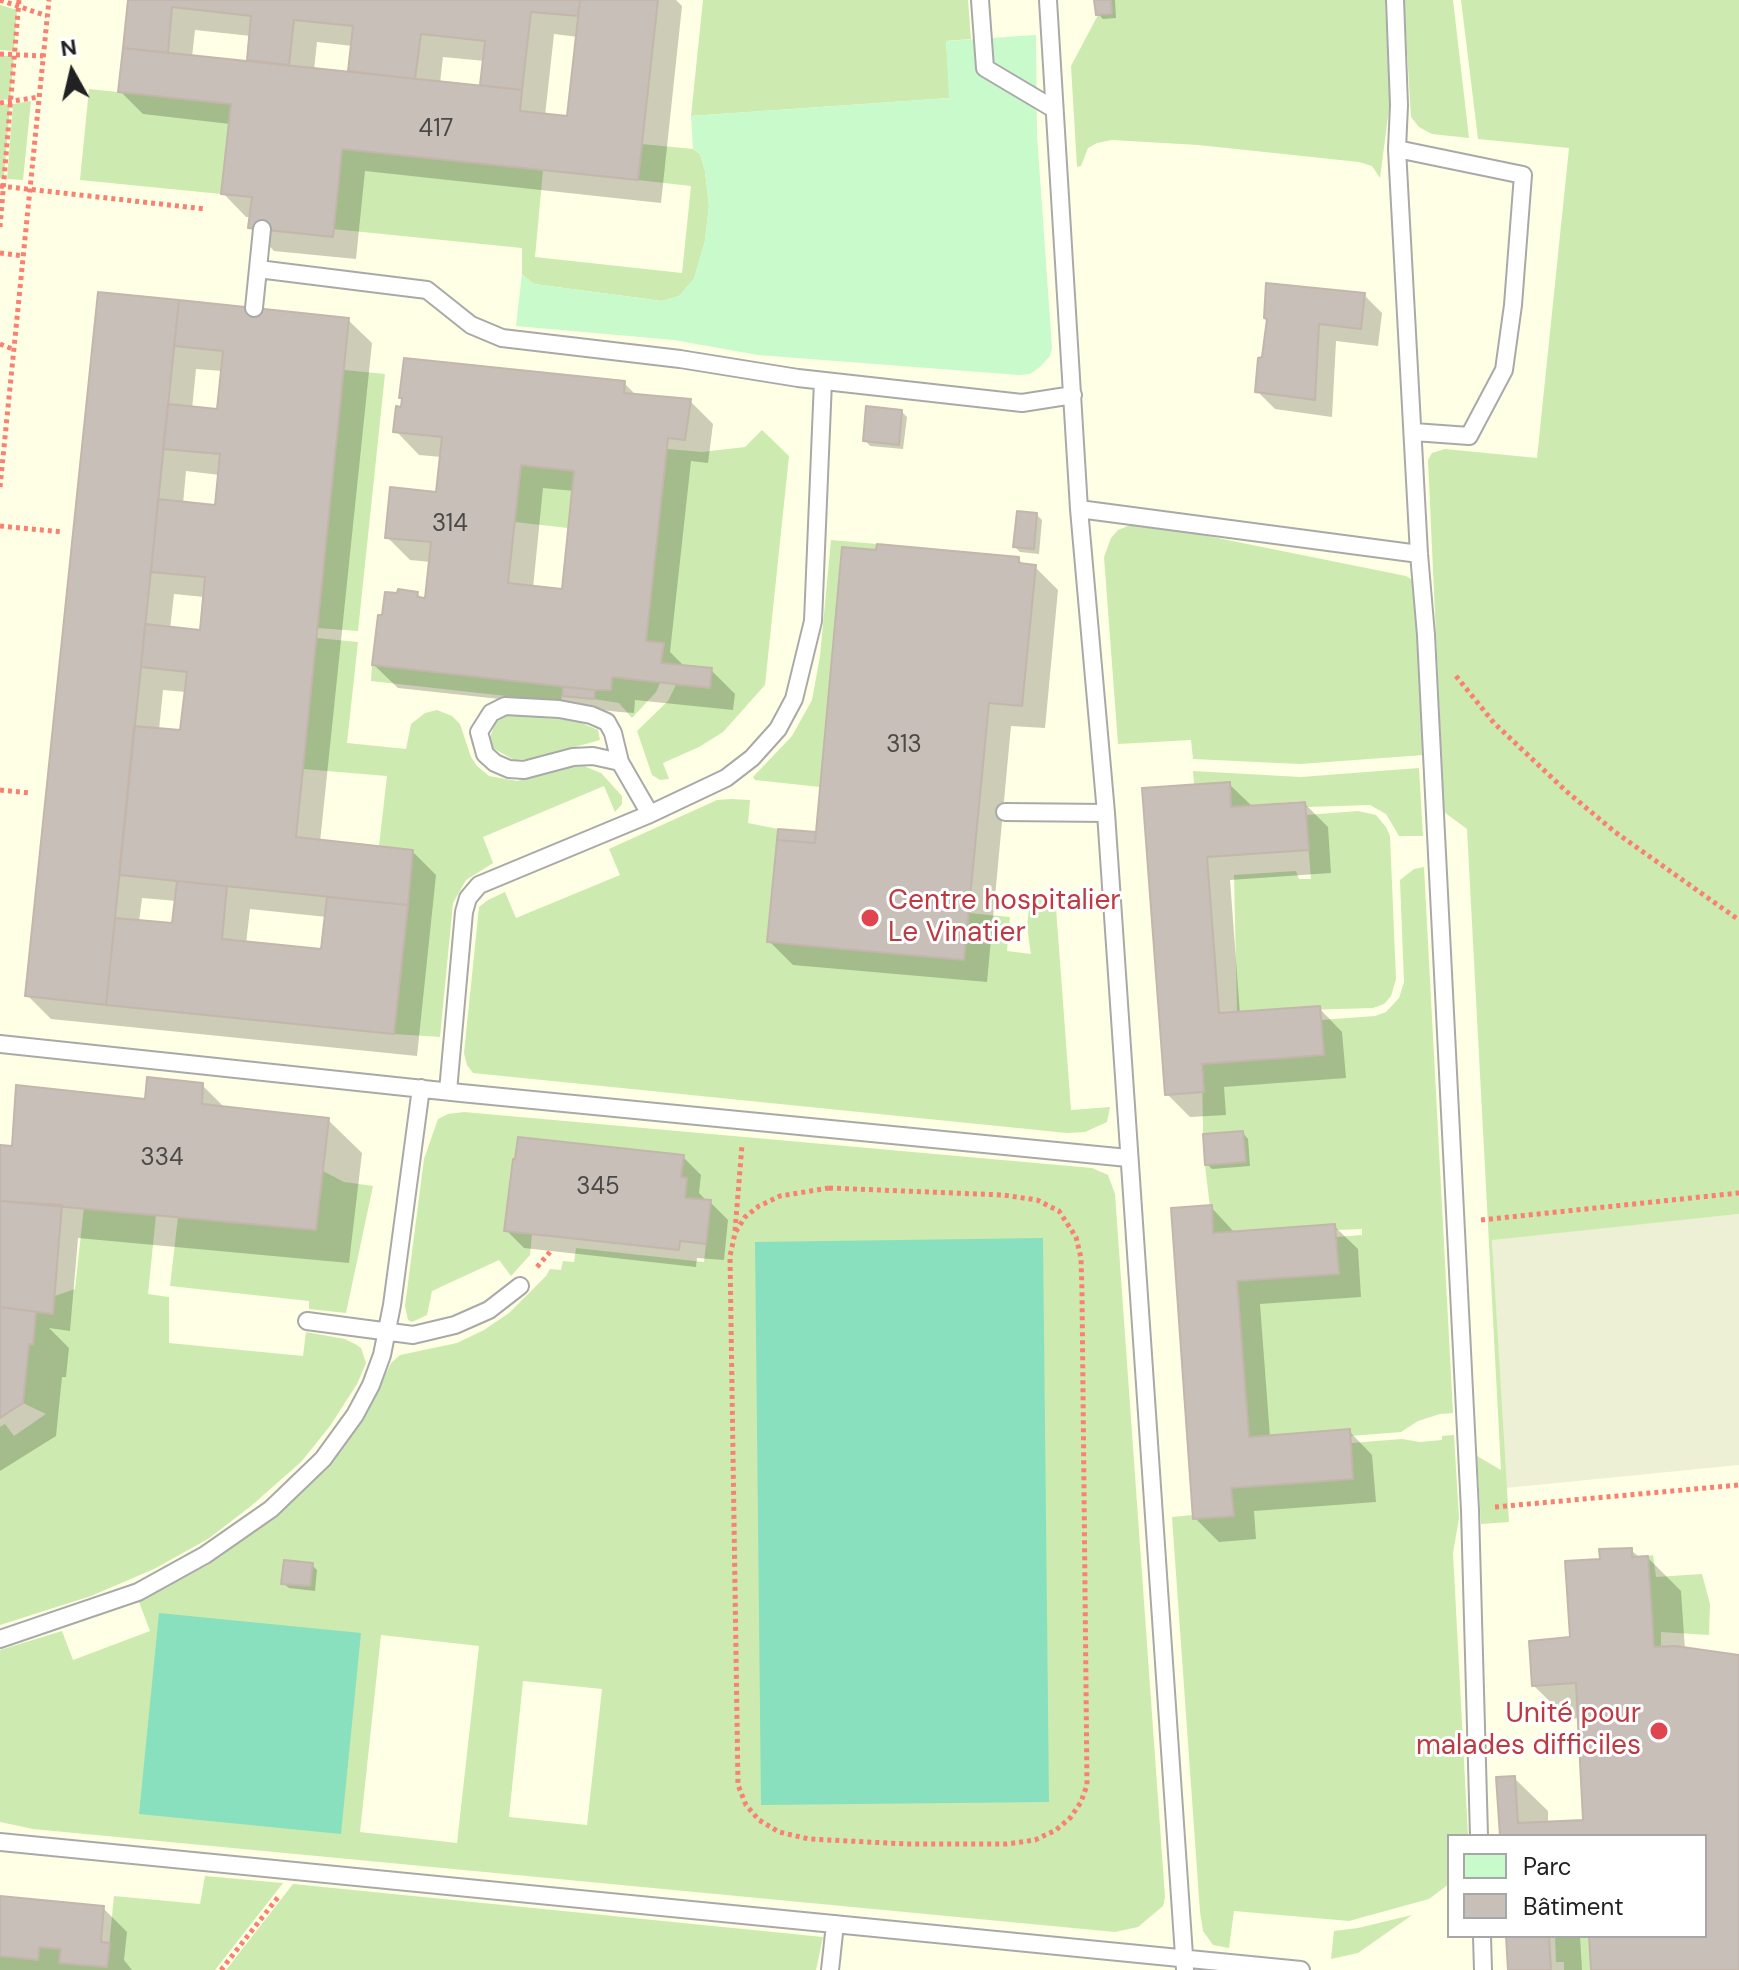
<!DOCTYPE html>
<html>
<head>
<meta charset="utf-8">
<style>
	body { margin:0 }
	#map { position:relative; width:1739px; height:1970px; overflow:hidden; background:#f2efe9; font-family:"DM Sans",sans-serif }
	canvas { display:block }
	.legend { position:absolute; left:1447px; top:1834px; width:260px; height:104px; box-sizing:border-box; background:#fff; border:2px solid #a7a7a7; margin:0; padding:10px 14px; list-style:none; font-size:24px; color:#222 }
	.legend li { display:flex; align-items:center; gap:16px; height:40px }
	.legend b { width:40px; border:2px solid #a7a7a7 }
	.north { position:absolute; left:32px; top:32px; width:80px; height:80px; -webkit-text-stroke:6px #fff; paint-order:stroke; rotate:352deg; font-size:22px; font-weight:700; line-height:32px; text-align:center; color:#222 }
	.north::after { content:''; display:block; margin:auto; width:28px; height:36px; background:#222; clip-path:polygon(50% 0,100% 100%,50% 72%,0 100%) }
</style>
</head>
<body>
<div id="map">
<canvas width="1739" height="1970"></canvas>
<ul class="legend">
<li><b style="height:22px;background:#c8facc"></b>Parc</li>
<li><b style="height:22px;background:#c7bfb8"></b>Bâtiment</li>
</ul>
<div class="north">N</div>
</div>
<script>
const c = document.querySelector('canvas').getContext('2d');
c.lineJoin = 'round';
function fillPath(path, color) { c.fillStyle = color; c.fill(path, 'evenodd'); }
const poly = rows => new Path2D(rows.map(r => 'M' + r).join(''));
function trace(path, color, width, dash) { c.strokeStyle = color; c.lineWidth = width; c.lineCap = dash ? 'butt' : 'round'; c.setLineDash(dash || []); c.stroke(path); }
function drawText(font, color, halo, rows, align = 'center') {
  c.font = font + ' "DM Sans",sans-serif'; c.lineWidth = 6; c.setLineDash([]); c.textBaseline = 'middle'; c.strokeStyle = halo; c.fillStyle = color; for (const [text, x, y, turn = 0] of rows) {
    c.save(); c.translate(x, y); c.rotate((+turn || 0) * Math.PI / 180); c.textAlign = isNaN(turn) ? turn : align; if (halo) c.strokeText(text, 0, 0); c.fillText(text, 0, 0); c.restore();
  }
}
fillPath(poly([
	[0,0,1739,0,1739,1970,0,1970],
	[1449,1836,1705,1836,1705,1936,1449,1936]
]), '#ffffe5');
fillPath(poly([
	[1739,1214,1739,1465,1506,1488,1492,1239]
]), '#eef0d5');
fillPath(poly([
	[703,0,968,0,971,39,946,41,950,98,691,116],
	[1111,0,1385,0,1390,101,1380,178,1372,166,1359,162,1198,145,1112,140,1097,143,1088,148,1081,166,1077,167,1071,66,1098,15,1112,14],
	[1404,0,1453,0,1469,138,1432,134,1419,127,1411,117],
	[1461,0,1739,0,1739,1214,1492,1240,1509,1522,1481,1524,1477,1456,1501,1470,1467,829,1444,812,1428,460,1432,453,1445,449,1537,458,1569,148,1478,139],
	[0,5,17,10,14,51,0,50],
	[0,56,14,56,10,99,0,100],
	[89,89,231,104,221,194,80,180],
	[31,101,23,180,7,179,13,104],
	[10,104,4,178,0,178,0,105],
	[642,144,693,149,700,154,705,171,709,206,705,241,694,279,679,296,662,301,534,284,522,274,522,248,333,229,342,149,543,170,535,257,682,273,691,186,638,180],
	[344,370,385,374,358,631,317,628],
	[762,430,789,456,765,685,723,732,699,747,663,763,669,779,660,780,652,775,637,731,668,701,676,685,710,688,712,669,661,663,663,643,646,641,667,449,702,452,745,447],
	[521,465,574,471,568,528,515,522],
	[1138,522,1406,576,1411,579,1415,592,1424,755,1300,764,1193,759,1191,740,1118,744,1104,557,1111,538,1118,530],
	[831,540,877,544,876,550,842,548,820,787,755,780,753,777,792,736,812,700,820,656],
	[317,638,358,642,347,743,406,749,411,724,425,713,437,710,452,716,460,724,471,757,477,766,489,776,517,781,572,767,584,766,601,773,622,796,622,804,615,812,604,786,483,837,493,863,466,880,453,903,440,1037,394,1034,413,850,379,846,387,776,303,769],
	[372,665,563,687,561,702,371,681],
	[612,677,660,683,656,692,632,718,619,703,594,699,595,688,611,690],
	[509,714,577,721,598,730,600,740,532,759,514,760,493,748,490,738,495,723],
	[1419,768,1423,836,1399,836,1386,814,1370,805,1306,807,1305,802,1302,801,1231,807,1229,782,1194,784,1193,771,1301,777],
	[731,799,750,800,748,823,778,829,768,942,964,960,969,913,1010,917,1007,951,1031,954,1027,927,1030,898,1084,903,1084,906,1056,908,1071,1110,1110,1107,1107,1122,1085,1132,1067,1133,473,1073,467,1065,464,1053,479,907,488,900,505,892,516,918,620,875,609,849,717,800],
	[1358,811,1376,815,1386,827,1390,836,1396,979,1391,996,1384,1004,1373,1008,1237,1012,1234,875,1296,871,1299,879,1311,879,1306,815],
	[1424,867,1453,1413,1440,1414,1418,1421,1401,1432,1350,1436,1349,1429,1249,1437,1237,1281,1338,1274,1336,1237,1362,1235,1362,1229,1336,1230,1335,1224,1213,1233,1205,1165,1246,1161,1243,1131,1203,1134,1202,1064,1323,1055,1321,1020,1375,1016,1386,1012,1399,998,1404,982,1400,880,1414,869],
	[464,1112,1092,1168,1108,1175,1115,1194,1165,1897,1163,1906,1138,1927,1115,1932,33,1829,0,1822,0,1650,62,1631,73,1660,150,1631,139,1602,208,1565,274,1517,328,1468,367,1413,391,1363,400,1355,457,1343,484,1330,509,1313,546,1276,550,1269,561,1270,563,1261,574,1262,576,1248,704,1262,711,1201,685,1198,687,1179,681,1177,684,1155,518,1137,515,1159,513,1160,504,1230,532,1234,530,1255,511,1276,499,1260,432,1291,427,1315,412,1322,408,1320,405,1306,424,1159,438,1119,448,1114],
	[284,1561,313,1563,310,1586,281,1584],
	[381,1635,479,1646,457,1843,360,1832],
	[523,1681,602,1689,587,1825,509,1817],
	[323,1171,344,1182,373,1186,346,1313,309,1309,309,1301,170,1286,178,1217,315,1230],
	[84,1207,156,1215,148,1294,169,1297,169,1343,303,1356,306,1332,345,1339,355,1344,361,1348,366,1363,357,1384,330,1426,301,1462,251,1506,208,1539,154,1569,91,1596,0,1625,0,1427,5,1424,14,1436,46,1414,23,1403,29,1344,33,1344,36,1312,53,1314,55,1296,75,1289],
	[1454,1435,1459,1518,1453,1553,1468,1836,1449,1836,1449,1884,1429,1899,1349,1921,1234,1911,1229,1948,1213,1945,1203,1931,1200,1912,1172,1517,1193,1515,1194,1519,1233,1516,1231,1488,1353,1479,1351,1443,1402,1439,1420,1442,1442,1440,1442,1436],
	[1653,1555,1656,1577,1702,1574,1710,1604,1709,1635,1661,1632,1661,1647,1654,1647,1648,1556],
	[205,1876,283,1883,215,1970,0,1970,0,1956,38,1960,39,1947,61,1949,60,1963,107,1967,114,1896,200,1904],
	[293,1884,823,1937,816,1970,226,1970],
	[1412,1915,1358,1953,1331,1959,1334,1931,1358,1928],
	[1555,1936,1589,1936,1591,1970,1564,1970,1564,1962,1556,1962]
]), '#cdebb0');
fillPath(poly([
	[1036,35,1037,135,1052,348,1050,356,1040,367,1030,374,1019,375,758,355,674,340,516,326,522,274,534,284,662,301,679,296,694,279,705,241,709,206,705,171,700,154,693,149,691,116,949,98,946,41]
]), '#c8facc');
fillPath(poly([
	[1043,1238,1049,1802,761,1805,755,1242],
	[159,1613,361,1633,341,1834,139,1814]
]), '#88e0be');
fillPath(poly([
	[130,0,676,0,682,6,661,203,365,171,356,259,274,251,251,227,252,217,246,217,223,193,230,124,143,114,120,91],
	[195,30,251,36,249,63,192,57],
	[554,34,578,37,569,118,545,116],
	[317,42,353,46,350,73,314,70],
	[443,57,485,61,482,87,440,83],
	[1096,0,1115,0,1116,18,1103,19,1098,14],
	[100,295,348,320,372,343,320,842,412,851,436,875,417,1056,51,1019,28,996],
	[196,369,223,371,218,412,192,409],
	[186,471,220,475,217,507,183,504],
	[174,594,205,597,201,632,170,629],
	[163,690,186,692,182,733,159,730],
	[142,898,177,901,174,926,139,922],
	[250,909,327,917,323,952,246,944],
	[1364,295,1382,313,1378,346,1336,341,1332,417,1275,409,1257,391,1259,360],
	[624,383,637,396,690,401,713,424,708,463,691,461,670,652,686,668,711,670,735,694,733,710,635,700,634,713,620,712,398,688,374,665,417,594,426,600,431,562,410,560,387,537,437,495,442,457,419,455,396,431],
	[543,488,574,491,563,591,533,588],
	[902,412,907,417,903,449,870,446,865,440],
	[1037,515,1042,520,1039,554,1020,552,1015,547],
	[1018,559,1025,566,1035,567,1058,590,1045,728,1011,726,987,982,793,965,769,941,815,834,818,837],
	[1229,784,1253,807,1305,804,1328,827,1331,873,1230,880,1240,1014,1319,1008,1342,1032,1346,1078,1224,1087,1226,1115,1190,1117,1167,1094,1144,790],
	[202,1085,226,1109,328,1120,362,1153,349,1263,78,1238,70,1331,49,1328,69,1348,66,1377,62,1377,56,1436,0,1471,0,1147,13,1149,147,1101],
	[1243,1133,1248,1139,1250,1166,1212,1169,1207,1164],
	[683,1157,701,1175,699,1193,704,1198,704,1202,710,1202,728,1220,724,1260,697,1258,696,1267,524,1248,506,1230],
	[1211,1207,1235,1233,1334,1226,1358,1249,1361,1297,1260,1304,1270,1437,1349,1431,1372,1455,1376,1502,1254,1511,1256,1539,1219,1542,1195,1518],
	[1631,1550,1640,1558,1648,1558,1681,1591,1685,1650,1739,1657,1739,1970,1593,1970,1591,1936,1705,1936,1705,1836,1502,1836,1514,1778,1548,1811,1548,1824,1585,1822,1580,1718,1568,1719,1534,1686,1572,1639,1602,1561],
	[312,1565,317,1570,315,1591,289,1588,283,1583],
	[0,1898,103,1908,127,1932,124,1960,132,1970,0,1970],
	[1508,1936,1580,1936,1582,1970,1510,1970]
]), '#0003');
const building = poly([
	[128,0,580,0,578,16,531,12,522,90,480,85,485,41,421,34,415,79,348,71,353,26,294,20,289,65,247,60,251,16,172,7,168,53,123,48,128,0],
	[580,0,658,0,638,180,342,149,333,237,248,228,252,197,221,194,231,104,118,92,123,48,522,90,520,111,567,116,580,0],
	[1094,0,1111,0,1112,14,1096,15,1094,0],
	[1266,283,1365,293,1361,329,1319,324,1315,400,1255,392,1258,358,1262,357,1267,319,1264,318,1266,283],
	[98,292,179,300,106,1005,25,996,98,292],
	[179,300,349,318,296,837,413,850,408,905,119,875,134,726,180,730,187,672,141,667,145,624,200,630,205,577,151,572,158,499,215,505,220,454,163,449,168,404,217,409,223,351,174,346,179,300],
	[404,358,625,381,624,393,691,399,685,440,668,438,646,641,664,643,661,663,712,668,710,688,612,677,611,690,595,690,372,665,378,615,382,615,385,592,397,593,398,589,418,592,417,597,425,598,431,542,385,538,390,487,436,492,442,437,393,432,396,406,401,407,402,398,399,398,404,358],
	[521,465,574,471,562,589,508,583,521,465],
	[866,406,902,410,899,445,863,441,866,406],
	[1017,511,1037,513,1034,549,1013,547,1017,511],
	[877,544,1019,557,1019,563,1036,565,1022,706,989,703,964,960,767,942,777,840,815,843,842,547,876,550,877,544],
	[563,687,595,690,594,699,562,696,563,687],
	[1230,782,1231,807,1305,802,1309,850,1207,857,1219,1013,1320,1006,1324,1055,1202,1064,1204,1092,1165,1095,1142,788,1230,782],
	[778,829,816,832,815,843,777,840,778,829],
	[177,881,227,886,222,939,321,949,327,897,408,905,394,1034,106,1005,115,918,172,923,177,881],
	[147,1077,203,1083,202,1104,329,1118,316,1230,0,1201,0,1145,12,1146,16,1085,145,1099,147,1077],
	[1243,1131,1246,1162,1205,1165,1203,1134,1243,1131],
	[518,1137,684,1155,681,1177,687,1178,685,1198,711,1200,706,1244,680,1241,679,1250,504,1231,513,1159,515,1159,518,1137],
	[0,1201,62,1205,53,1314,0,1307,0,1201],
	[1212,1205,1213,1233,1335,1224,1339,1274,1237,1281,1249,1437,1350,1429,1353,1479,1231,1488,1234,1516,1193,1519,1171,1208,1212,1205],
	[0,1307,36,1312,33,1345,29,1344,23,1403,0,1418,0,1307],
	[1632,1548,1632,1557,1648,1556,1654,1647,1675,1646,1739,1655,1739,1970,1591,1970,1589,1936,1705,1936,1705,1836,1500,1836,1496,1777,1515,1776,1518,1823,1583,1820,1576,1683,1532,1686,1529,1641,1570,1637,1565,1561,1600,1559,1599,1549,1632,1548],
	[284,1560,313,1563,310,1586,281,1584,284,1560],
	[0,1896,104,1906,101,1942,110,1943,107,1967,59,1963,61,1949,39,1947,38,1960,0,1956,0,1896],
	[1506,1936,1549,1936,1551,1970,1508,1970,1506,1936]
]);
fillPath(building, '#c7bfb8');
trace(building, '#c4b6ab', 2);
const lane = poly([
	[980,0,985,68,1054,109],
	[1048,0,1079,509,1106,813,1185,1970],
	[1395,0,1399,105,1397,149,1419,554,1426,635,1470,1510,1479,1836],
	[1397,149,1523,175,1513,305,1504,370,1469,436,1414,432],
	[258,269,427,290,471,325,502,338,680,359,798,378,1022,403,1073,395],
	[254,308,262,229],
	[1079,509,1419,554],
	[620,762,613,733,607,722,591,715,559,709,505,706,491,713,479,732,485,754,495,763,509,769,524,770,573,757,593,756,620,762,650,814],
	[1005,812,1106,813],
	[0,1044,461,1093,1128,1158],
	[448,1091,464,912,468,898,479,885,650,814,726,778,752,758,778,729,794,699,813,621,823,381],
	[307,1321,413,1335,455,1325,489,1310,520,1286],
	[0,1639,138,1592,205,1555,271,1509,323,1459,355,1415,371,1385,382,1355,392,1305,421,1088],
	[0,1842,1301,1970],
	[1482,1936,1483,1970],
	[830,1970,835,1924]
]);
trace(lane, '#a9a9a9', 20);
trace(poly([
	[0,0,47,16],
	[0,54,43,56],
	[0,103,39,97],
	[0,186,205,209],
	[0,227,19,0],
	[0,253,23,256],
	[0,344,15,350],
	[0,487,49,0],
	[0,526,63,532],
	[1456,676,1494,723,1566,791,1615,832,1739,920],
	[0,790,30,793],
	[829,1188,1003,1195,1037,1200,1059,1211,1076,1237,1081,1258,1082,1291,1087,1785,1081,1802,1070,1818,1056,1830,1035,1840,1007,1844,907,1844,809,1839,779,1832,759,1820,746,1805,738,1785,730,1256,735,1233,745,1217,759,1206,780,1196,829,1188],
	[1481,1220,1739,1193],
	[735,1231,742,1145],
	[537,1267,550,1252],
	[1495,1507,1739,1485],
	[221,1970,279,1896]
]), '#fa8072', 5, [4, 4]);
trace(lane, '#fff', 16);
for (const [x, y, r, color] of [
	[870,918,10,"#e0444e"],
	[1659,1731,10,"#e0444e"]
]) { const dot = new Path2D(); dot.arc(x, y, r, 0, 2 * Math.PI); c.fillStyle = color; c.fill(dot); trace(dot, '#fff', 3); }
drawText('24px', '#4b4948', null, [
	["417",436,130],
	["314",450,525],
	["313",904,746],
	["334",162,1159],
	["345",598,1188]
]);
drawText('28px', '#be3a42', '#fff', [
	["Centre hospitalier",888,902],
	["Le Vinatier",888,934],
	["Unité pour",1641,1715,"right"],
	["malades difficiles",1641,1747,"right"]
], 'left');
</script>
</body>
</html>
